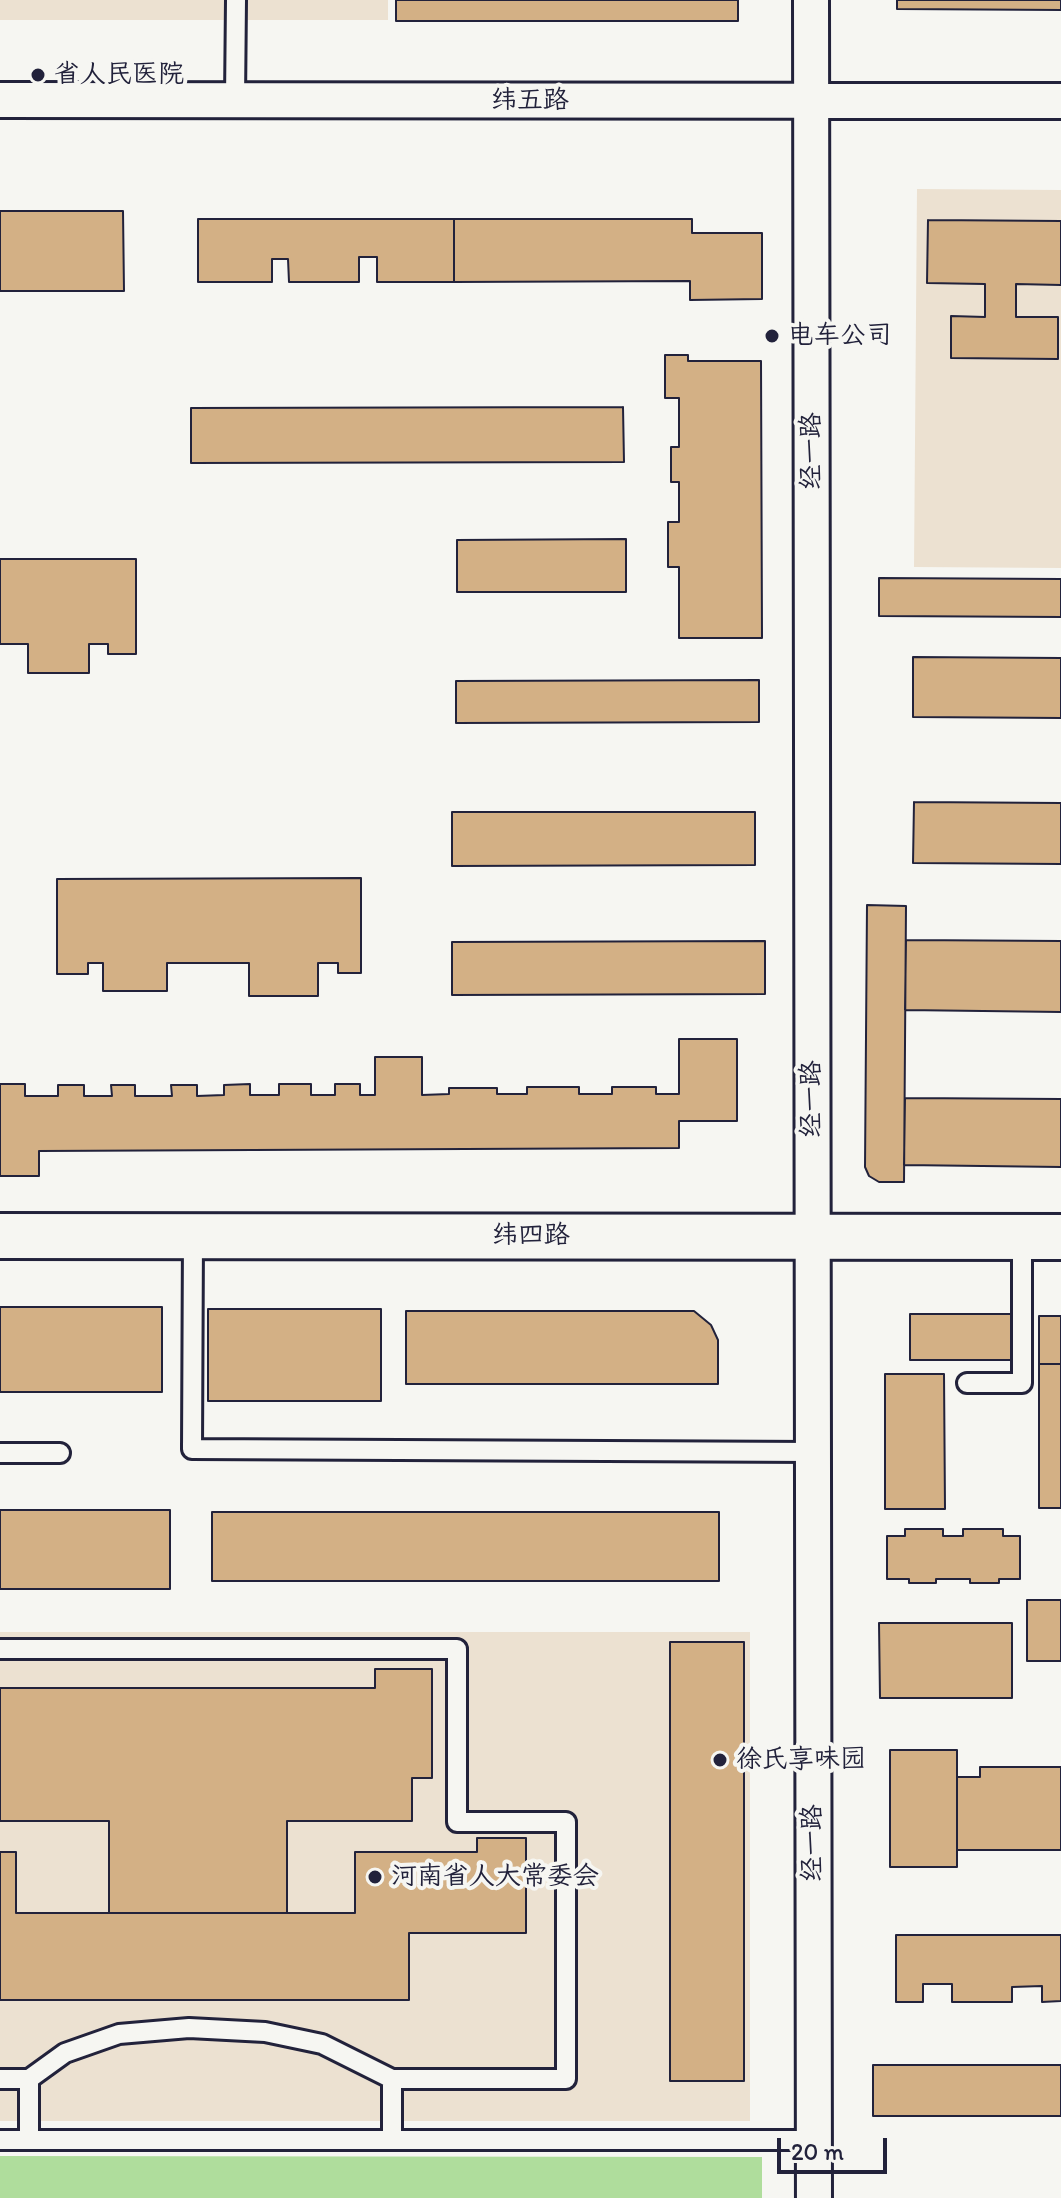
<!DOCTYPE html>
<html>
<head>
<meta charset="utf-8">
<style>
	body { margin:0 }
	#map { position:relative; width:1061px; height:2198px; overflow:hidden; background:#f6f6f2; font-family:Itim,sans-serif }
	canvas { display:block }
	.scale { position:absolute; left:777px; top:2138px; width:110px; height:36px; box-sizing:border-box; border:4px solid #22223b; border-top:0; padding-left:10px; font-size:24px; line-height:28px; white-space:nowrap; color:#22223b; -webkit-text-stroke:6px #f6f6f2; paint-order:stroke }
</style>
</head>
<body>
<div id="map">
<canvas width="1061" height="2198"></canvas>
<div class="scale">20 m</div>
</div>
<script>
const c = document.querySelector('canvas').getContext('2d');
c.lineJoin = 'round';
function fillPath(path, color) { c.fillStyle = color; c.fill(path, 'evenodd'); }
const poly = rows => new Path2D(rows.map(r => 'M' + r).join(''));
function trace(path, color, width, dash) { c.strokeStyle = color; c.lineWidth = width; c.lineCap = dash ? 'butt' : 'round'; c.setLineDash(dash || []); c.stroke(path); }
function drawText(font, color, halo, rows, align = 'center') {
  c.font = font + ' Itim,"LXGW WenKai TC",sans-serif'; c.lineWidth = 8; c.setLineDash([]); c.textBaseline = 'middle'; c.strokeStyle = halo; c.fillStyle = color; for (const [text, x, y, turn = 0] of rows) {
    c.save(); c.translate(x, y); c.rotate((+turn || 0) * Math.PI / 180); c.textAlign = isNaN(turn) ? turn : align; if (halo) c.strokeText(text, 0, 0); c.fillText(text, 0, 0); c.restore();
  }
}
fillPath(poly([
	[0,0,388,0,388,20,0,20],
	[917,189,1061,190,1061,568,914,567],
	[0,1632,750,1632,750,2121,0,2121]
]), '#ece1d1');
fillPath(poly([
	[0,2156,762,2157,762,2198,0,2198]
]), '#afdd9c');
const building = poly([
	[396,0,738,0,738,21,396,21,396,0],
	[897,0,1061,0,1061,10,897,9,897,0],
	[0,211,123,211,124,291,0,291,0,211],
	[198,219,454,219,454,282,377,282,377,257,359,257,359,282,289,282,288,259,272,259,272,282,198,282,198,219],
	[454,219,692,219,692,233,762,233,762,299,690,300,690,281,454,282,454,219],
	[928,220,1061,221,1061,285,1016,284,1016,317,1058,317,1058,359,951,358,951,316,985,317,985,284,927,283,928,220],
	[665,355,688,355,688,361,761,361,762,638,679,638,679,567,668,567,668,522,679,522,679,482,671,482,671,447,679,447,679,398,665,398,665,355],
	[623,407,624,462,191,463,191,408,623,407],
	[626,539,626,592,457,592,457,540,626,539],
	[0,559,136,559,136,654,108,654,108,644,89,644,89,673,28,673,28,644,0,644,0,559],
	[879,578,1061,579,1061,617,879,616,879,578],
	[913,657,1061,658,1061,718,913,717,913,657],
	[759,680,759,722,456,723,456,681,759,680],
	[914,802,1061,803,1061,864,913,863,914,802],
	[452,812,755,812,755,865,452,866,452,812],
	[361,878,361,973,338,973,338,963,318,963,318,996,249,996,249,963,167,963,167,991,103,991,103,963,88,963,88,974,57,974,57,879,361,878],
	[867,905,906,906,904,1182,879,1182,869,1176,865,1167,867,905],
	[906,940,1061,941,1061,1012,905,1010,906,940],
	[765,941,765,994,452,995,452,942,765,941],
	[679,1039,737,1039,737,1121,679,1121,679,1148,39,1151,39,1176,0,1176,0,1084,25,1084,25,1096,58,1096,58,1085,84,1085,84,1096,112,1096,111,1085,135,1085,135,1096,172,1096,171,1085,197,1085,197,1096,224,1095,224,1085,250,1084,250,1095,279,1095,279,1084,311,1084,311,1095,335,1095,335,1084,360,1084,360,1095,375,1095,375,1057,422,1057,422,1095,449,1094,449,1088,497,1088,497,1094,527,1094,527,1087,579,1087,579,1094,612,1094,612,1087,656,1087,656,1094,679,1094,679,1039],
	[905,1098,1061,1099,1061,1167,904,1165,905,1098],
	[0,1307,162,1307,162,1392,0,1392,0,1307],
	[208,1309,381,1309,381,1401,208,1401,208,1309],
	[406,1311,694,1311,711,1325,718,1340,718,1384,406,1384,406,1311],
	[910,1314,1013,1314,1013,1360,910,1360,910,1314],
	[1039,1316,1061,1316,1061,1364,1039,1364,1039,1316],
	[1039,1364,1061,1364,1061,1508,1039,1508,1039,1364],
	[885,1374,944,1374,945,1509,885,1509,885,1374],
	[0,1510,170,1510,170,1589,0,1589,0,1510],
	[212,1512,719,1512,719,1581,212,1581,212,1512],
	[905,1529,943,1529,943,1536,963,1536,963,1529,1003,1529,1003,1536,1020,1536,1020,1579,999,1579,999,1583,970,1583,970,1579,936,1579,936,1583,909,1583,909,1579,887,1579,887,1536,905,1536,905,1529],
	[1027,1600,1061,1600,1061,1661,1027,1661,1027,1600],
	[879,1623,1012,1623,1012,1698,880,1698,879,1623],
	[670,1642,744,1642,744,2081,670,2081,670,1642],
	[375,1669,432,1669,432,1778,412,1778,412,1821,287,1821,287,1913,109,1913,109,1821,0,1821,0,1688,375,1688,375,1669],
	[890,1750,957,1750,957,1867,890,1867,890,1750],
	[980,1767,1061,1767,1061,1850,957,1850,957,1777,980,1777,980,1767],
	[477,1838,526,1838,526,1933,409,1933,409,2000,0,2000,0,1852,16,1852,16,1913,355,1913,355,1852,477,1852,477,1838],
	[896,1935,1061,1935,1061,2001,1042,2002,1042,1986,1012,1987,1012,2002,952,2002,952,1984,923,1984,923,2002,896,2002,896,1935],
	[873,2065,1061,2065,1061,2116,873,2116,873,2065]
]);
fillPath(building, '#d3b085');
trace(building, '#22223b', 2);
const lane = poly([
	[235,100,236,0],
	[193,1236,192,1449,813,1452],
	[967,1383,1022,1383,1022,1237],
	[0,1453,60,1453],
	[0,1649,457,1649,457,1822,566,1822,566,2079,392,2079,392,2140],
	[0,2079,29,2079,29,2140],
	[29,2079,65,2053,119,2034,189,2028,265,2032,322,2044,392,2079],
	[0,2140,814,2140]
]);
const street = poly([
	[811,0,814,2198],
	[0,100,1061,101]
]);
const secondary = poly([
	[0,1236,1061,1237]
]);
trace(lane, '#22223b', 24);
trace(street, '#22223b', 40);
trace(secondary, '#22223b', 50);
trace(lane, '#f6f6f2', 18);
trace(street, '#f6f6f2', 34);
trace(secondary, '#f6f6f2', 44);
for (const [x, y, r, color] of [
	[38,75,8,"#22223b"],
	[772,336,8,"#22223b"],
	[720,1760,8,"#22223b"],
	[375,1877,8,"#22223b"]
]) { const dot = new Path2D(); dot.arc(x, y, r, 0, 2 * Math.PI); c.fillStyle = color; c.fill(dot); trace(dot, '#f6f6f2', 3); }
drawText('26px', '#22223b', '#f6f6f2', [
	["省人民医院",54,75],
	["电车公司",788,336],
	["徐氏享味园",736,1760],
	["河南省人大常委会",391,1877]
], 'left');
drawText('26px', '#22223b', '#f6f6f2', [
	["纬五路",530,101],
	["经一路",812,451,-90],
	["经一路",812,1099,-90],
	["纬四路",531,1236],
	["经一路",813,1843,-90]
]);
</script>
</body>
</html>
